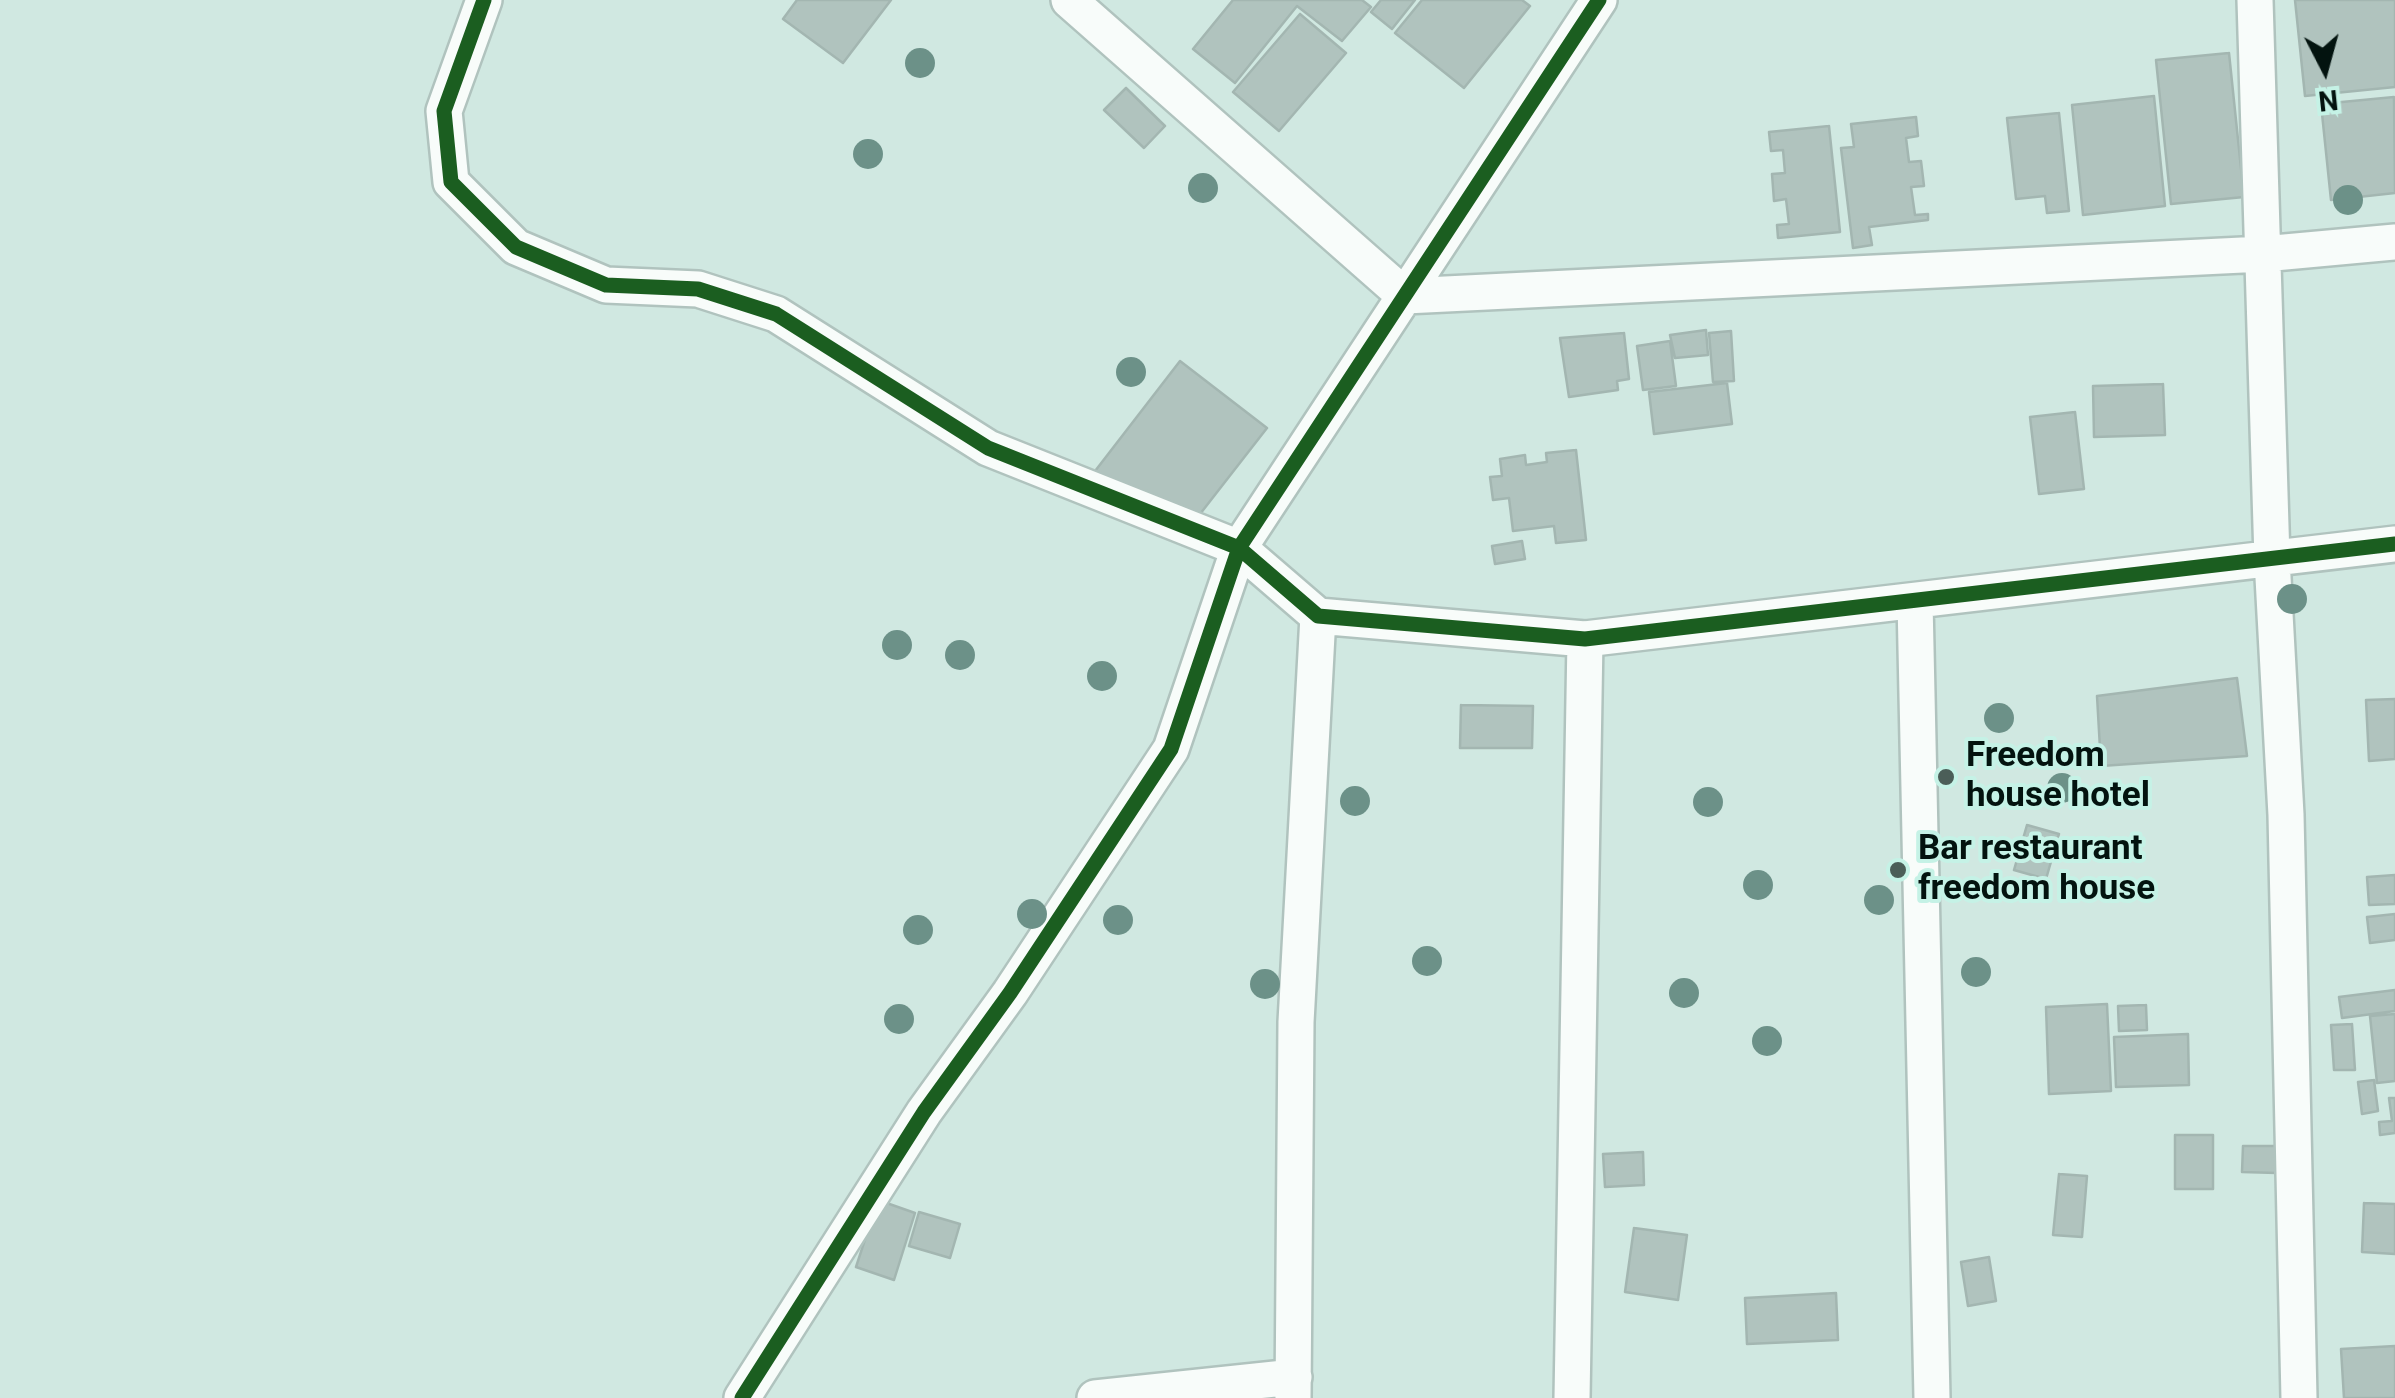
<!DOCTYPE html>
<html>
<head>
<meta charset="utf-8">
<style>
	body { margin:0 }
	#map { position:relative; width:2395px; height:1398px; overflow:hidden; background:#d0e8e1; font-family:Roboto,sans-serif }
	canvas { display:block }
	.north { position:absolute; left:2275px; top:20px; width:100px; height:100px; -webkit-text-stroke:8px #c5f2e6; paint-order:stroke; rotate:174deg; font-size:28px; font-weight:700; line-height:40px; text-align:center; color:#03130f }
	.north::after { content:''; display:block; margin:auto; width:35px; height:45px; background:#03130f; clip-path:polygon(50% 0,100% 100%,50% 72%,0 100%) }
</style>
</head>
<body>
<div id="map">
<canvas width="2395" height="1398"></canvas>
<div class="north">N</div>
</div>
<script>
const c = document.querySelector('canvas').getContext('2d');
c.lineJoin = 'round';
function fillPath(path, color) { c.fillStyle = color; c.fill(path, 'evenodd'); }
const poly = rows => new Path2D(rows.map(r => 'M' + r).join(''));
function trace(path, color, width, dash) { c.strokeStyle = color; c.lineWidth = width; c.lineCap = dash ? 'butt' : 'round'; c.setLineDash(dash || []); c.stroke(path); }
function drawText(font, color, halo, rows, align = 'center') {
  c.font = font + ' Roboto,sans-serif'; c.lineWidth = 8; c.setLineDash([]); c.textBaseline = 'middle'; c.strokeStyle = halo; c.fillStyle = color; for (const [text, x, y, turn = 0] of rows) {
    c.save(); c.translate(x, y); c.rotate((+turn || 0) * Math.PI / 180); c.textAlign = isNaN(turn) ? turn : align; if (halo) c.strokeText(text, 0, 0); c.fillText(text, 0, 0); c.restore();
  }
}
const building = poly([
	[797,0,891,0,843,63,783,19,797,0],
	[1233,0,1362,0,1371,7,1342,41,1297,6,1235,83,1193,49,1233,0],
	[1381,0,1415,0,1392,29,1371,12,1381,0],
	[1422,0,1522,0,1530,6,1464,88,1395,33,1422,0],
	[2295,0,2395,0,2395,87,2305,96,2295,0],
	[1300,14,1346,53,1279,131,1233,92,1300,14],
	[2229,53,2244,197,2171,204,2156,60,2229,53],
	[1126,88,1165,126,1144,148,1104,110,1126,88],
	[2154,96,2165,206,2083,215,2072,105,2154,96],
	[2394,97,2395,193,2331,200,2321,104,2394,97],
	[2059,113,2069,211,2047,213,2045,196,2016,199,2007,118,2059,113],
	[1916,117,1918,136,1906,138,1909,162,1921,161,1924,186,1911,187,1915,215,1928,214,1928,220,1869,227,1872,245,1853,248,1841,148,1854,147,1851,124,1916,117],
	[1829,126,1840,232,1778,238,1777,225,1789,224,1786,199,1774,201,1772,174,1785,173,1783,150,1771,151,1769,132,1829,126],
	[1706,330,1708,355,1675,358,1670,335,1706,330],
	[1731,331,1734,381,1713,382,1709,333,1731,331],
	[1624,333,1629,379,1617,381,1618,390,1569,397,1560,338,1624,333],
	[1670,341,1676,386,1643,390,1637,346,1670,341],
	[1180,361,1267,428,1179,541,1092,475,1180,361],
	[1727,383,1732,424,1654,434,1649,392,1727,383],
	[2163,384,2165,435,2094,437,2093,386,2163,384],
	[2075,412,2084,489,2039,494,2030,417,2075,412],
	[1576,450,1586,540,1556,543,1554,526,1513,531,1509,498,1493,500,1490,477,1502,476,1500,459,1525,455,1526,465,1547,462,1546,453,1576,450],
	[1522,541,1525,559,1495,564,1492,546,1522,541],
	[2237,678,2247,756,2101,766,2097,696,2237,678],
	[2395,699,2395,759,2369,761,2366,700,2395,699],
	[1461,705,1533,706,1532,748,1460,748,1461,705],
	[2027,825,2059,834,2046,879,2014,870,2027,825],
	[2395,875,2395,904,2369,905,2367,877,2395,875],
	[2395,914,2395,940,2370,943,2367,917,2395,914],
	[2395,990,2395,1011,2342,1018,2339,997,2395,990],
	[2107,1004,2111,1091,2049,1094,2046,1007,2107,1004],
	[2146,1005,2147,1030,2119,1031,2118,1006,2146,1005],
	[2395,1014,2395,1081,2377,1083,2370,1016,2395,1014],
	[2352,1024,2355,1070,2334,1070,2331,1025,2352,1024],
	[2188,1034,2189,1085,2116,1087,2114,1037,2188,1034],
	[2374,1080,2378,1111,2362,1114,2358,1082,2374,1080],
	[2389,1098,2395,1098,2395,1133,2380,1135,2379,1122,2392,1121,2389,1098],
	[2175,1135,2213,1135,2213,1189,2175,1189,2175,1135],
	[2243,1146,2277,1146,2277,1173,2242,1172,2243,1146],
	[1643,1152,1644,1185,1605,1187,1603,1154,1643,1152],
	[2059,1174,2087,1176,2082,1237,2053,1235,2059,1174],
	[878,1200,915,1213,894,1280,856,1267,878,1200],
	[2364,1203,2395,1204,2395,1254,2362,1252,2364,1203],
	[919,1212,960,1224,950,1258,909,1246,919,1212],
	[1634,1228,1687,1235,1678,1300,1625,1292,1634,1228],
	[1989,1257,1996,1301,1968,1306,1961,1262,1989,1257],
	[1836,1293,1838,1340,1747,1344,1745,1298,1836,1293],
	[2395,1346,2395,1398,2344,1398,2341,1349,2395,1346]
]);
fillPath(building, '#b0c3be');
trace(building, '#a3b6b1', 2.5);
const minor = poly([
	[484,0,444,111,451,182,516,247,606,285,698,289,776,314,988,448,1239,548,1318,616,1585,639,2395,544],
	[1069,0,1405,296,2263,254,2395,242],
	[2255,0,2272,559,2286,815,2299,1398],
	[1915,601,1932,1398],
	[742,1398,924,1112,1010,993,1171,749,1239,548,1599,0],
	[1095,1398,1294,1377],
	[1293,1398,1296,1022,1318,616],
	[1572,1398,1585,639]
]);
trace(minor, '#b0c3be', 40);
trace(minor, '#f8fcfa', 35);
trace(poly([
	[484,0,444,111,451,182,516,247,606,285,698,289,776,314,988,448,1239,548,1318,616,1585,639,2395,544],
	[742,1398,924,1112,1010,993,1171,749,1239,548,1599,0]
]), '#1b5e20', 15);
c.fillStyle = '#6c9188';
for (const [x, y] of [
	[920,63],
	[868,154],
	[1203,188],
	[2348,200],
	[1131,372],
	[2292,599],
	[897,645],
	[960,655],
	[1102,676],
	[1999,718],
	[2062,788],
	[1355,801],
	[1708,802],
	[1758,885],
	[1879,900],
	[1032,914],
	[1118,920],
	[918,930],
	[1427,961],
	[1976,972],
	[1265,984],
	[1684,993],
	[899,1019],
	[1767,1041]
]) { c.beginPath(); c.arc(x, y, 15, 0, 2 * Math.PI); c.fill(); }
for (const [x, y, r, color] of [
	[1946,777,10,"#4b5e58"],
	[1898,870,10,"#4b5e58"]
]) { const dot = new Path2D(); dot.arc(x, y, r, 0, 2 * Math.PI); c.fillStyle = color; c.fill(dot); trace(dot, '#c5f2e6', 4); }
drawText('bold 35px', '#03130f', '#c5f2e6', [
	["Freedom",1966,757],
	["house hotel",1966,797],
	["Bar restaurant",1918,850],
	["freedom house",1918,890]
], 'left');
</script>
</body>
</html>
